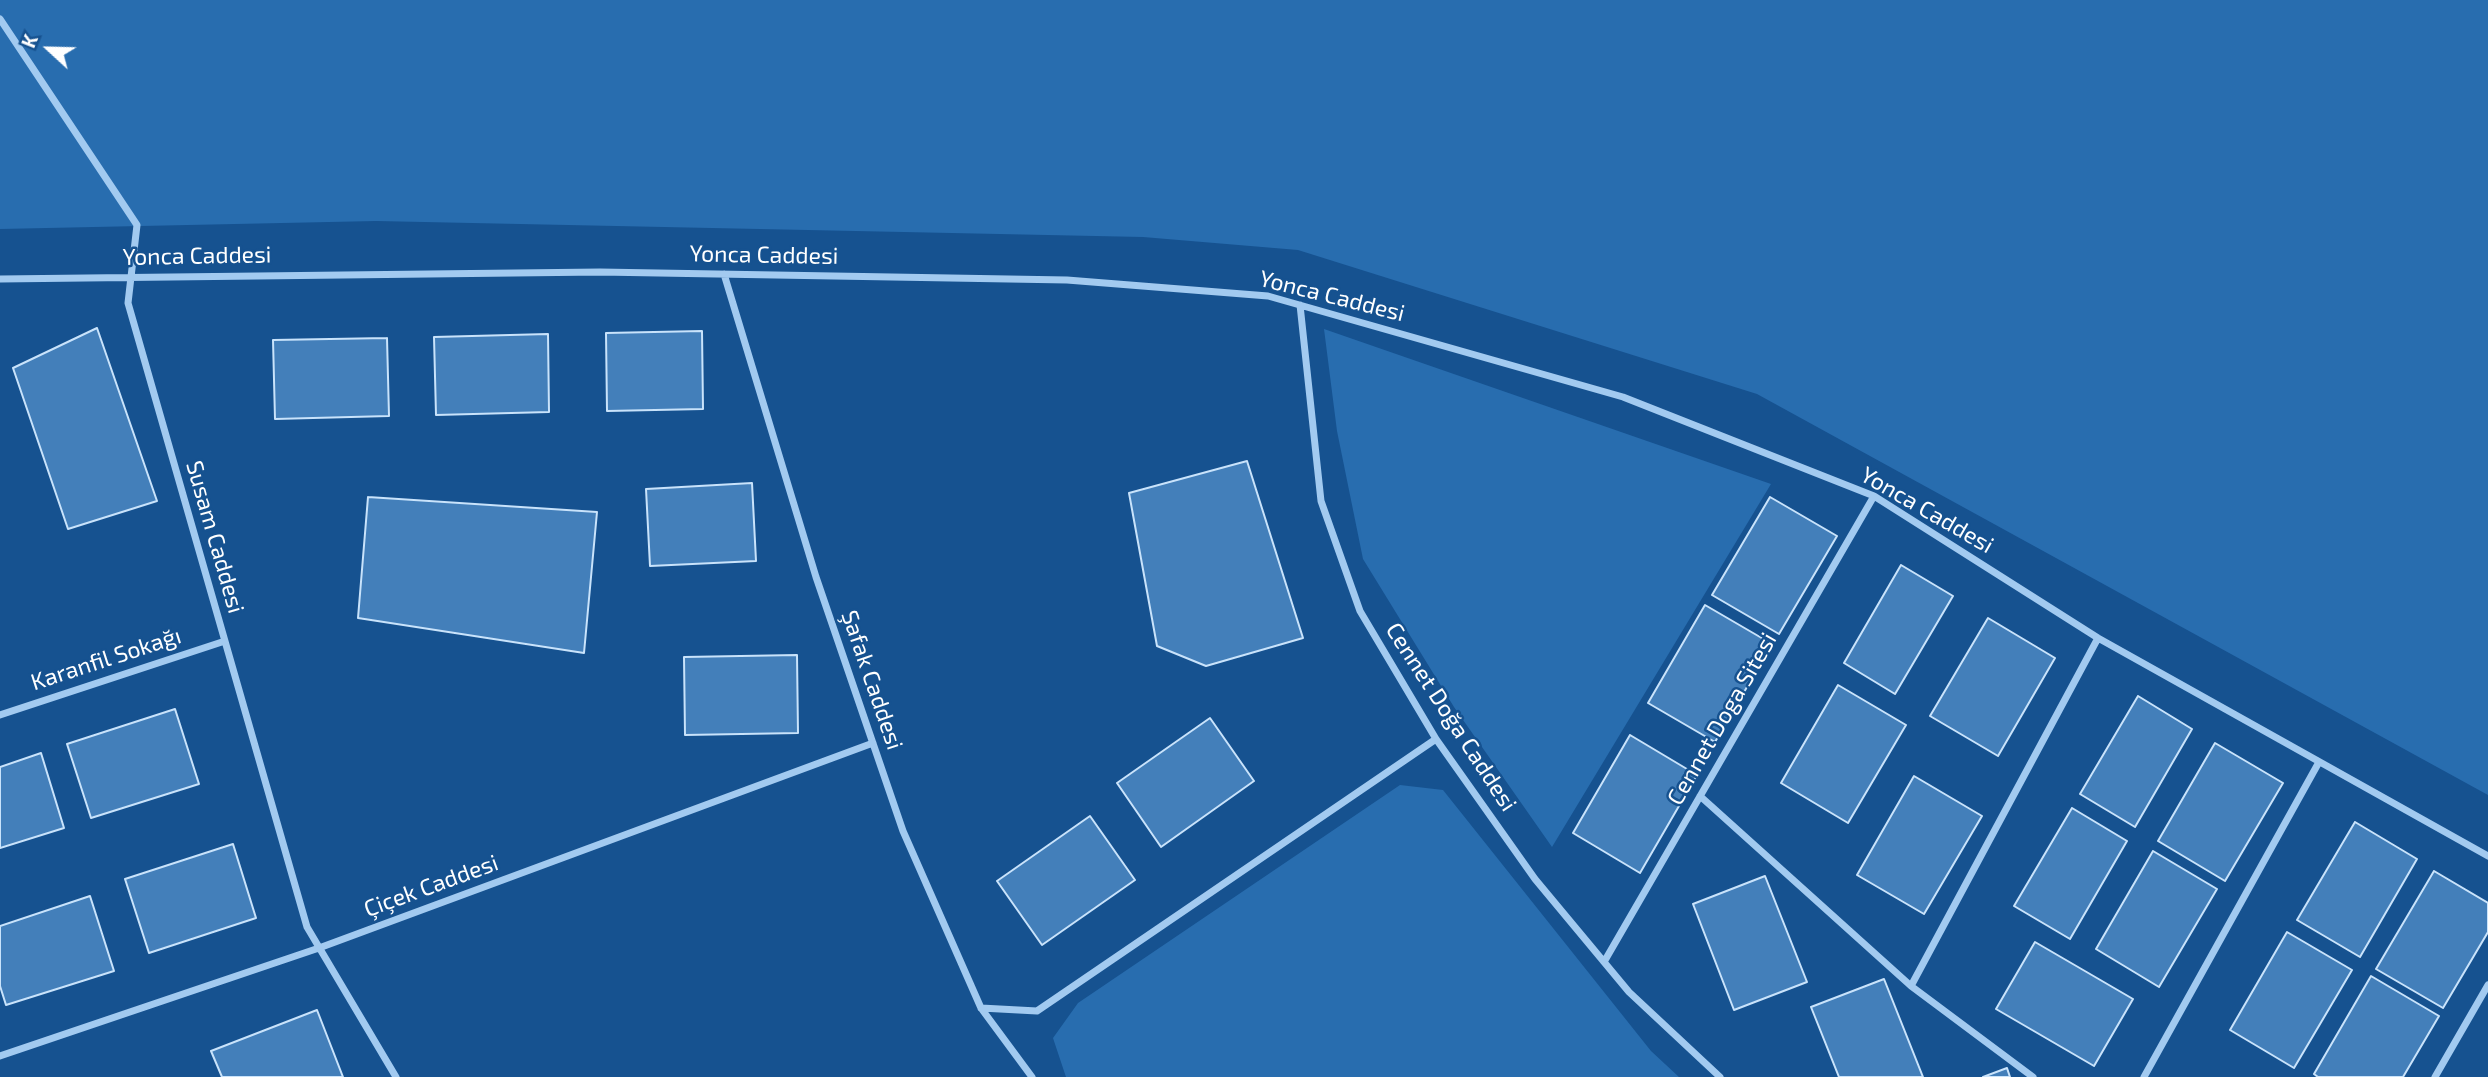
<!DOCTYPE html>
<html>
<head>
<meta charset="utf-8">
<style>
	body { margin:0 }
	#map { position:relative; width:2488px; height:1077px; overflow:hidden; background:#165290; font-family:"Exo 2",sans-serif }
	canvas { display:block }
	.north { position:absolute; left:14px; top:14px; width:70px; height:70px; -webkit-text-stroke:5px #165290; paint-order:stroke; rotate:292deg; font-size:19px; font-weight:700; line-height:28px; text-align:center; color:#fff }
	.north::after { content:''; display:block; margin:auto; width:24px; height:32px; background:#fff; clip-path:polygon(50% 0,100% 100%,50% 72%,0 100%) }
</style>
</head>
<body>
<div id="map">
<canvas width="2488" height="1077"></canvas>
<div class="north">K</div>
</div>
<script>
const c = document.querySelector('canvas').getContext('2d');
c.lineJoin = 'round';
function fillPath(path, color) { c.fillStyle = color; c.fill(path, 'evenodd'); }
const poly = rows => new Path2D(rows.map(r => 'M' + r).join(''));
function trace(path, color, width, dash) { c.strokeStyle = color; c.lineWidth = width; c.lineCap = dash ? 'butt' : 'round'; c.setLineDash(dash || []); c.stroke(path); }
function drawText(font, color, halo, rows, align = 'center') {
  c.font = font + ' "Exo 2",sans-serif'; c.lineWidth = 5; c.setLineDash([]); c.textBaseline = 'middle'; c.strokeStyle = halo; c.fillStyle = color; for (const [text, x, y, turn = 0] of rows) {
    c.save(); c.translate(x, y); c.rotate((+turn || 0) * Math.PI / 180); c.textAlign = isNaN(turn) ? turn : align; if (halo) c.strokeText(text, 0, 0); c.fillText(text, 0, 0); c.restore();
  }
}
fillPath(poly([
	[0,0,2488,0,2488,795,1757,394,1298,250,1143,237,376,221,0,229],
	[1324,329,1771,484,1552,847,1454,707,1363,559,1337,431],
	[1400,785,1443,790,1651,1051,1679,1077,1066,1077,1053,1038,1078,1003]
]), '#286daf');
const building = poly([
	[97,328,157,501,68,529,13,368,97,328],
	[702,331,703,409,607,411,606,333,702,331],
	[548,334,549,412,436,415,434,337,548,334],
	[387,338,389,416,275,419,273,340,387,338],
	[1247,461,1303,638,1206,666,1157,646,1129,493,1247,461],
	[752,483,756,561,650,566,646,489,752,483],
	[368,497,597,512,584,653,358,618,368,497],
	[1770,497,1837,536,1779,634,1712,595,1770,497],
	[1901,565,1953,596,1895,694,1844,663,1901,565],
	[1705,605,1772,644,1715,742,1648,703,1705,605],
	[1988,618,2055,658,1998,756,1930,716,1988,618],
	[797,655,798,733,685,735,684,657,797,655],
	[1838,685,1906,725,1848,823,1781,783,1838,685],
	[2138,696,2192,729,2135,827,2080,794,2138,696],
	[175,709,199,784,91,818,67,744,175,709],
	[1210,718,1254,781,1161,847,1117,783,1210,718],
	[1630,735,1697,775,1640,873,1573,833,1630,735],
	[2215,743,2283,783,2225,881,2158,841,2215,743],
	[41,753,64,828,0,848,0,767,41,753],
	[1914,776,1982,816,1924,914,1857,875,1914,776],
	[2072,808,2127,841,2070,939,2014,906,2072,808],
	[1090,816,1135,880,1042,945,997,881,1090,816],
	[2355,822,2417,859,2360,957,2297,920,2355,822],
	[233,844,256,918,149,953,125,879,233,844],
	[2153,851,2217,889,2159,987,2096,949,2153,851],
	[2434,871,2488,903,2488,932,2443,1008,2376,969,2434,871],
	[1765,876,1807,982,1734,1010,1693,904,1765,876],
	[90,896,114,971,6,1005,0,986,0,926,90,896],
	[2287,932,2352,970,2294,1068,2230,1030,2287,932],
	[2035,942,2133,999,2094,1066,1996,1009,2035,942],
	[2371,976,2439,1016,2403,1077,2318,1077,2314,1074,2371,976],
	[1884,979,1923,1077,1839,1077,1811,1007,1884,979],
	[317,1010,343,1077,222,1077,211,1051,317,1010],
	[2007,1068,2010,1077,1983,1077,2007,1068]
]);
fillPath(building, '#437fba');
trace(building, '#c9e3fb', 2);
trace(poly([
	[0,19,137,225,128,303,307,927,396,1077],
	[724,274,816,577,903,831,981,1008,1032,1077],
	[0,279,600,272,1067,280,1268,296,1623,397,1874,496,2098,638,2488,856],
	[1300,305,1321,501,1360,611,1436,739,1535,879,1629,992,1720,1077],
	[0,715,225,641],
	[1700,796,1911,986,2033,1077],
	[1604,962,1874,496],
	[1911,986,2098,638],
	[981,1008,1037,1011,1436,739],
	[0,1056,319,948,873,743],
	[2144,1077,2319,762],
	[2435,1077,2488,985]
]), '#a2caf0', 7);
drawText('23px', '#fff', '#165290', [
	["Yonca Caddesi",764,255,1],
	["Yonca Caddesi",197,256,-1],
	["Yonca Caddesi",1332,296,14],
	["Yonca Caddesi",1927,510,30],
	["Susam Caddesi",215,537,74],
	["Karanfil Sokağı",106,659,-18],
	["Şafak Caddesi",872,680,71],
	["Cennet Doğa Caddesi",1451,717,57],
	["Cennet Doga Sitesi",1722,719,-60],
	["Çiçek Caddesi",431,886,-20]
]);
</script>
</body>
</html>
